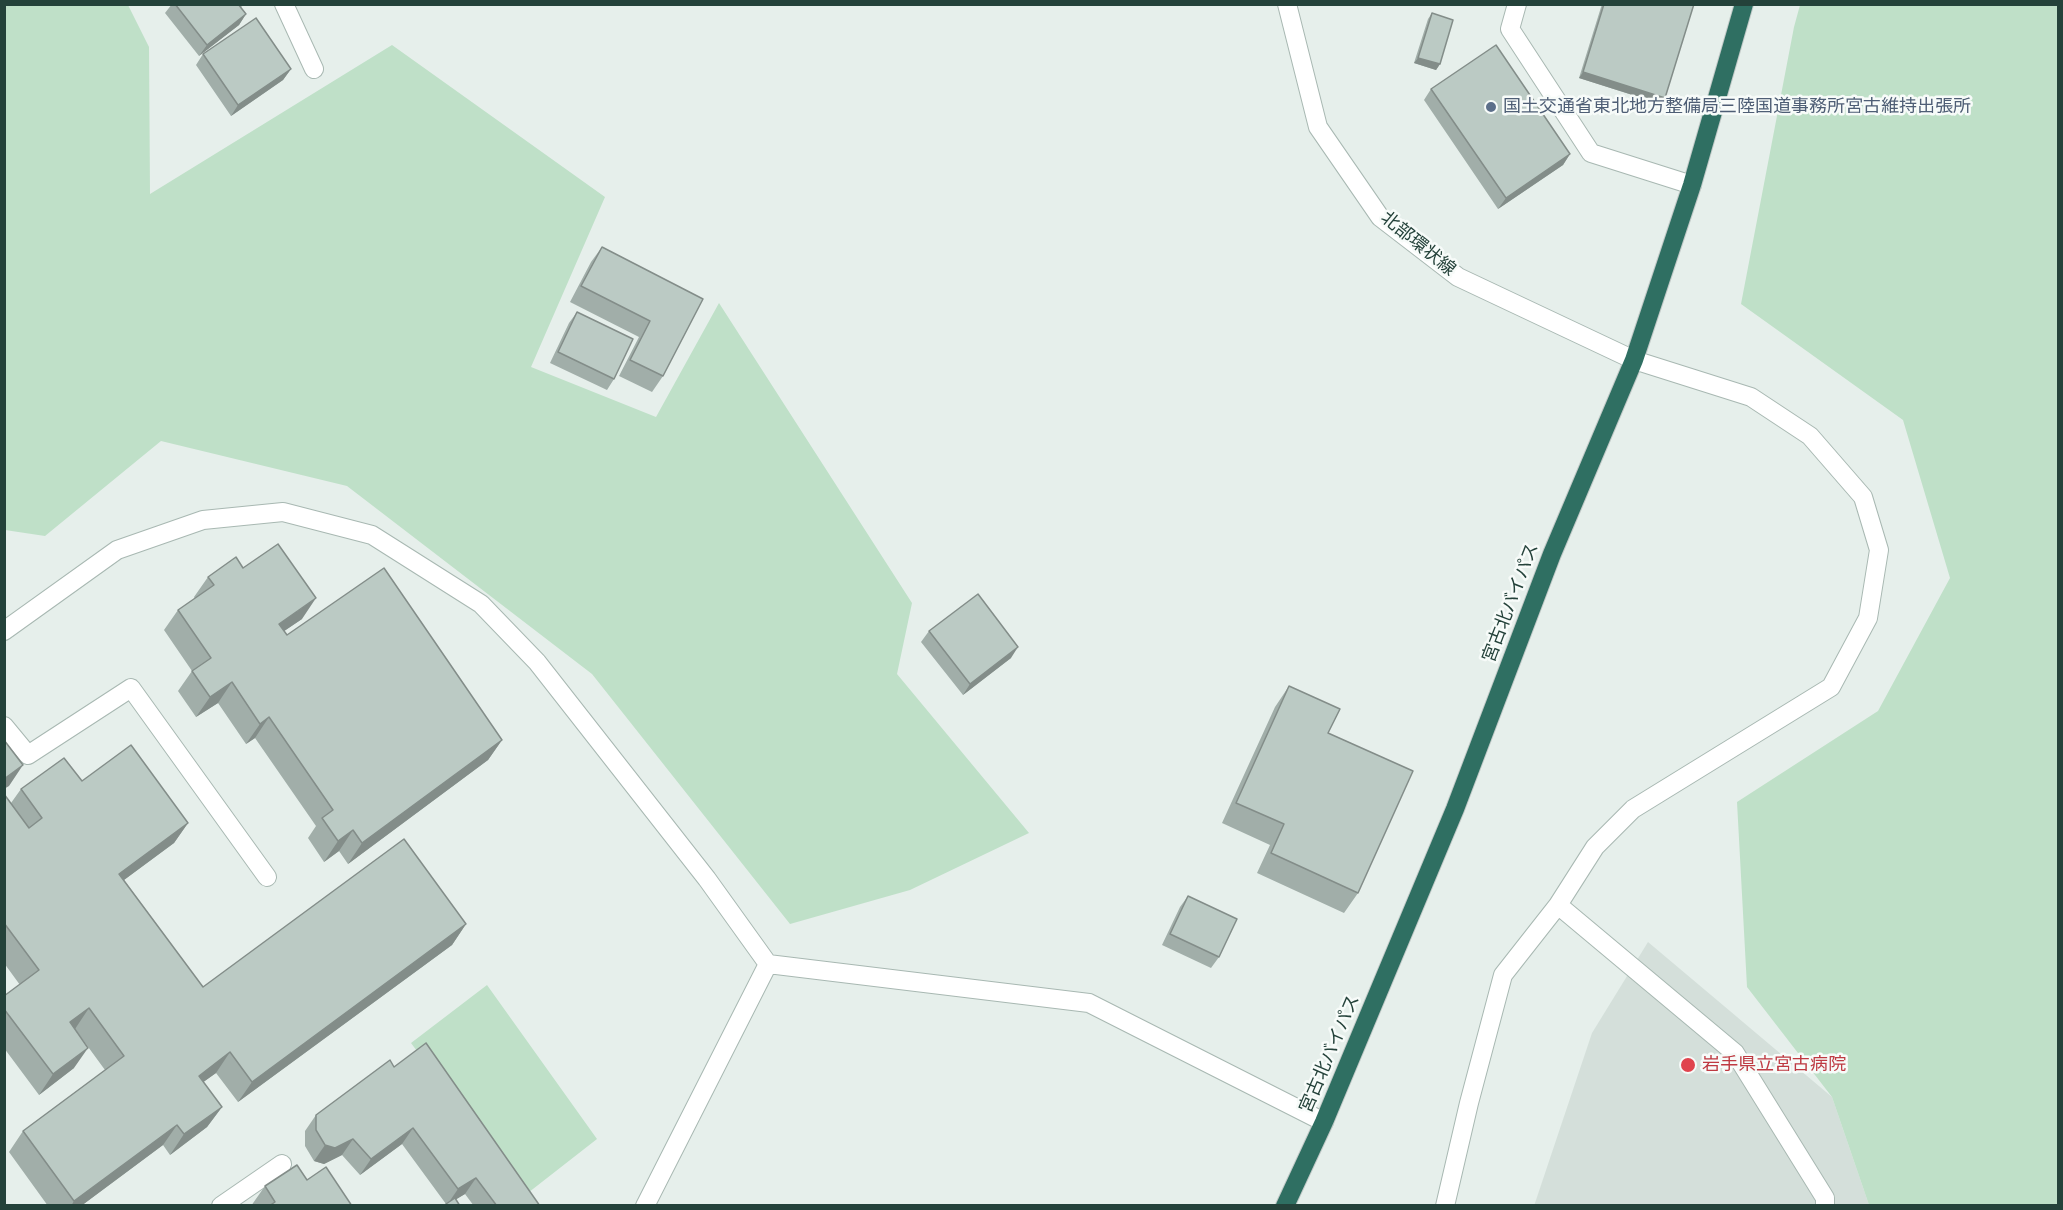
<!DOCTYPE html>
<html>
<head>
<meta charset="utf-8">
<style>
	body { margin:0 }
	#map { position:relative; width:2063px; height:1210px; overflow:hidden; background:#e6efeb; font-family:Manrope,sans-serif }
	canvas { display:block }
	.frame { position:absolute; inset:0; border:6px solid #24423a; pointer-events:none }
</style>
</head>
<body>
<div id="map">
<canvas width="2063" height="1210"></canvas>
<div class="frame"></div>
</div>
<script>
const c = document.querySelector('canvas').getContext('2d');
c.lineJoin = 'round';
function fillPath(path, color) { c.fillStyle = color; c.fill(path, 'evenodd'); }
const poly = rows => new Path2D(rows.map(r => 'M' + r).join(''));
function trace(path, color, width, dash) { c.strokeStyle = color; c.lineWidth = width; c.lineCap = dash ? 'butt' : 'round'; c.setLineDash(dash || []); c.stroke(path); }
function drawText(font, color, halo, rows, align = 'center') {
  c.font = font + ' Manrope,"Noto Sans JP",sans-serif'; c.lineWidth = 5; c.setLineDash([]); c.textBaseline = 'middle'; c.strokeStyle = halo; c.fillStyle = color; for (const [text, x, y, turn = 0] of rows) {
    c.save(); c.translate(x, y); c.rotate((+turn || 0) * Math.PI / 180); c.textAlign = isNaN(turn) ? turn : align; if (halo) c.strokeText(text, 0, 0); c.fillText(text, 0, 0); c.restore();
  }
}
fillPath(poly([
	[1648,942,1832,1097,1869,1205,1534,1206,1592,1033]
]), '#d4dfda');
fillPath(poly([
	[4,5,128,5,149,47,150,194,392,45,605,197,531,367,656,417,719,303,912,603,897,674,1029,833,910,890,790,924,592,674,347,486,161,441,45,536,5,530],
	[1800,5,2058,5,2058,1205,1869,1205,1832,1097,1747,987,1737,802,1878,711,1950,578,1903,420,1741,304,1794,27],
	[487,985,597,1139,524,1196,411,1043]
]), '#bfe0c8');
const minor = poly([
	[284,4,314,69],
	[1287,4,1318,127,1380,217,1458,277,1634,360,1751,397,1810,436,1863,497,1879,550,1868,618,1831,687,1633,809,1595,847,1558,905,1503,975,1469,1103,1445,1206],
	[1517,4,1510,29,1591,153,1692,185],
	[4,631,117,550,203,520,283,512,372,535,481,604,537,662,707,879,768,964,1089,1003,1324,1122],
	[4,726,28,755,131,688,267,877],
	[1558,905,1735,1053,1825,1198,1825,1206],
	[221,1206,282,1164],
	[645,1206,768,964]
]);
const highway = poly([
	[1285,1206,1324,1122,1455,809,1552,554,1634,360,1692,185,1744,4]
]);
trace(minor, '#a8b8b2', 20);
trace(highway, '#c2cac8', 20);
trace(minor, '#fff', 18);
trace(highway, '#2f6f62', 18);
fillPath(poly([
	[172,4,245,4,241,7,246,14,239,25,199,56,165,13],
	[1602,4,1694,4,1665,98,1661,104,1579,78],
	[1432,13,1440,64,1436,70,1414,63,1428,19],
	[203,54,291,69,283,80,231,116,196,65],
	[1431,89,1570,154,1563,165,1498,209,1424,100],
	[602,247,703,299,663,376,652,392,619,376,639,337,570,302,591,262],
	[577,312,614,379,607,390,550,363,569,323],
	[243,568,302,619,284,631,287,635,502,740,488,760,348,864,339,851,324,862,308,838,316,826,255,738,246,744,218,703,196,717,178,691,192,671,164,630,178,610,195,599,194,597,208,577],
	[929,631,1011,658,963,695,921,642],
	[1289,686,1328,733,1358,893,1344,913,1257,873,1270,845,1222,823,1275,707],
	[82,781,188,823,174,843,124,880,203,987,466,924,452,945,238,1102,216,1073,203,1082,222,1107,207,1127,170,1155,163,1145,81,1206,48,1206,9,1152,23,1131,105,1070,75,1029,74,1068,39,1095,4,1048,4,996,20,985,4,963,4,794,11,803,21,789],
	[1188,896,1219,957,1211,968,1162,945,1180,907],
	[394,1067,540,1206,474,1206,465,1194,446,1204,402,1144,360,1175,342,1155,324,1164,314,1161,305,1146,305,1131,316,1115],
	[307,1180,352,1206,251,1206,265,1186]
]), '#a1aea9');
fillPath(poly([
	[246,14,239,25,199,56,207,45],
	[1418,58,1440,64,1436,70,1414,63],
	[291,69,283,80,231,116,238,105],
	[1583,72,1665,98,1661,104,1579,78],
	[1570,154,1563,165,1498,209,1506,198],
	[316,598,302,619,265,644,279,624],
	[1018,647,1011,658,963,695,970,684],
	[232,682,218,703,196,717,210,697],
	[269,717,255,738,246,744,260,724],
	[502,740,488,760,348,864,362,843],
	[23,765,9,786,4,789,4,779],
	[188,823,174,843,105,894,119,874],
	[353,830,339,851,324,862,338,841],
	[466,924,452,945,238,1102,252,1082],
	[89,1008,75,1029,70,1022],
	[88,1048,74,1068,39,1095,53,1074],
	[230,1052,216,1073,184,1096,199,1076],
	[222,1107,207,1127,170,1155,184,1134],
	[177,1125,163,1145,81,1206,71,1206,74,1201],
	[413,1128,402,1144,360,1175,371,1159],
	[353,1139,342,1155,324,1164,314,1161,325,1145],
	[476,1178,465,1194,447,1205,458,1189]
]), '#838d89');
const building = poly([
	[175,4,238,4,246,14,207,45,175,4],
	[1604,4,1694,4,1665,98,1583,72,1604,4],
	[1432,13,1453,20,1440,64,1418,58,1432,13],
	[256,18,291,69,238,105,203,54,256,18],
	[1496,45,1570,154,1506,198,1431,89,1496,45],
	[602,247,703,299,663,376,630,360,650,321,581,286,602,247],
	[577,312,633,339,614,379,558,352,577,312],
	[278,544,316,598,279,624,287,635,384,568,502,740,362,843,353,830,338,841,322,818,333,810,269,717,260,724,232,682,210,697,192,671,211,658,178,610,214,585,208,577,236,557,243,568,278,544],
	[978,594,1018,647,970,684,929,631,978,594],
	[1289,686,1340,709,1328,733,1413,771,1358,893,1271,853,1284,824,1236,803,1289,686],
	[4,740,23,765,4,779,4,740],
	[131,745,188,823,119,874,203,987,404,839,466,924,252,1082,230,1052,199,1076,222,1107,184,1134,177,1125,74,1201,23,1131,124,1056,89,1008,70,1022,88,1048,53,1074,4,1009,4,996,39,970,4,923,4,794,29,828,42,818,21,789,64,758,82,781,131,745],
	[1188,896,1237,919,1219,957,1170,934,1188,896],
	[426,1043,540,1206,497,1206,476,1178,458,1189,413,1128,371,1159,353,1139,335,1148,325,1145,316,1130,316,1115,390,1060,394,1067,426,1043],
	[297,1165,307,1180,326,1167,352,1206,269,1206,275,1202,265,1186,297,1165],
	[455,1198,460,1206,443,1206,455,1198]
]);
fillPath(building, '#bbcac4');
trace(building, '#838d89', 1.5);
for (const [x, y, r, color] of [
	[1491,107,6,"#5c6f8a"],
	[1688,1065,8,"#e0444e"]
]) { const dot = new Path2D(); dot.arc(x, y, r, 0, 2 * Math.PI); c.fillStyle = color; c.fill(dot); trace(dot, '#f7fbf9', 2); }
drawText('18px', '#4e5e75', '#f7fbf9', [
	["国土交通省東北地方整備局三陸国道事務所宮古維持出張所",1503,107]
], 'left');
drawText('18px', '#24423a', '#f7fbf9', [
	["北部環状線",1418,244,39],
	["宮古北バイパス",1511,603,-69],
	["宮古北バイパス",1330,1054,-67]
]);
drawText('18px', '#be3a42', '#f7fbf9', [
	["岩手県立宮古病院",1702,1065]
], 'left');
</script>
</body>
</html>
